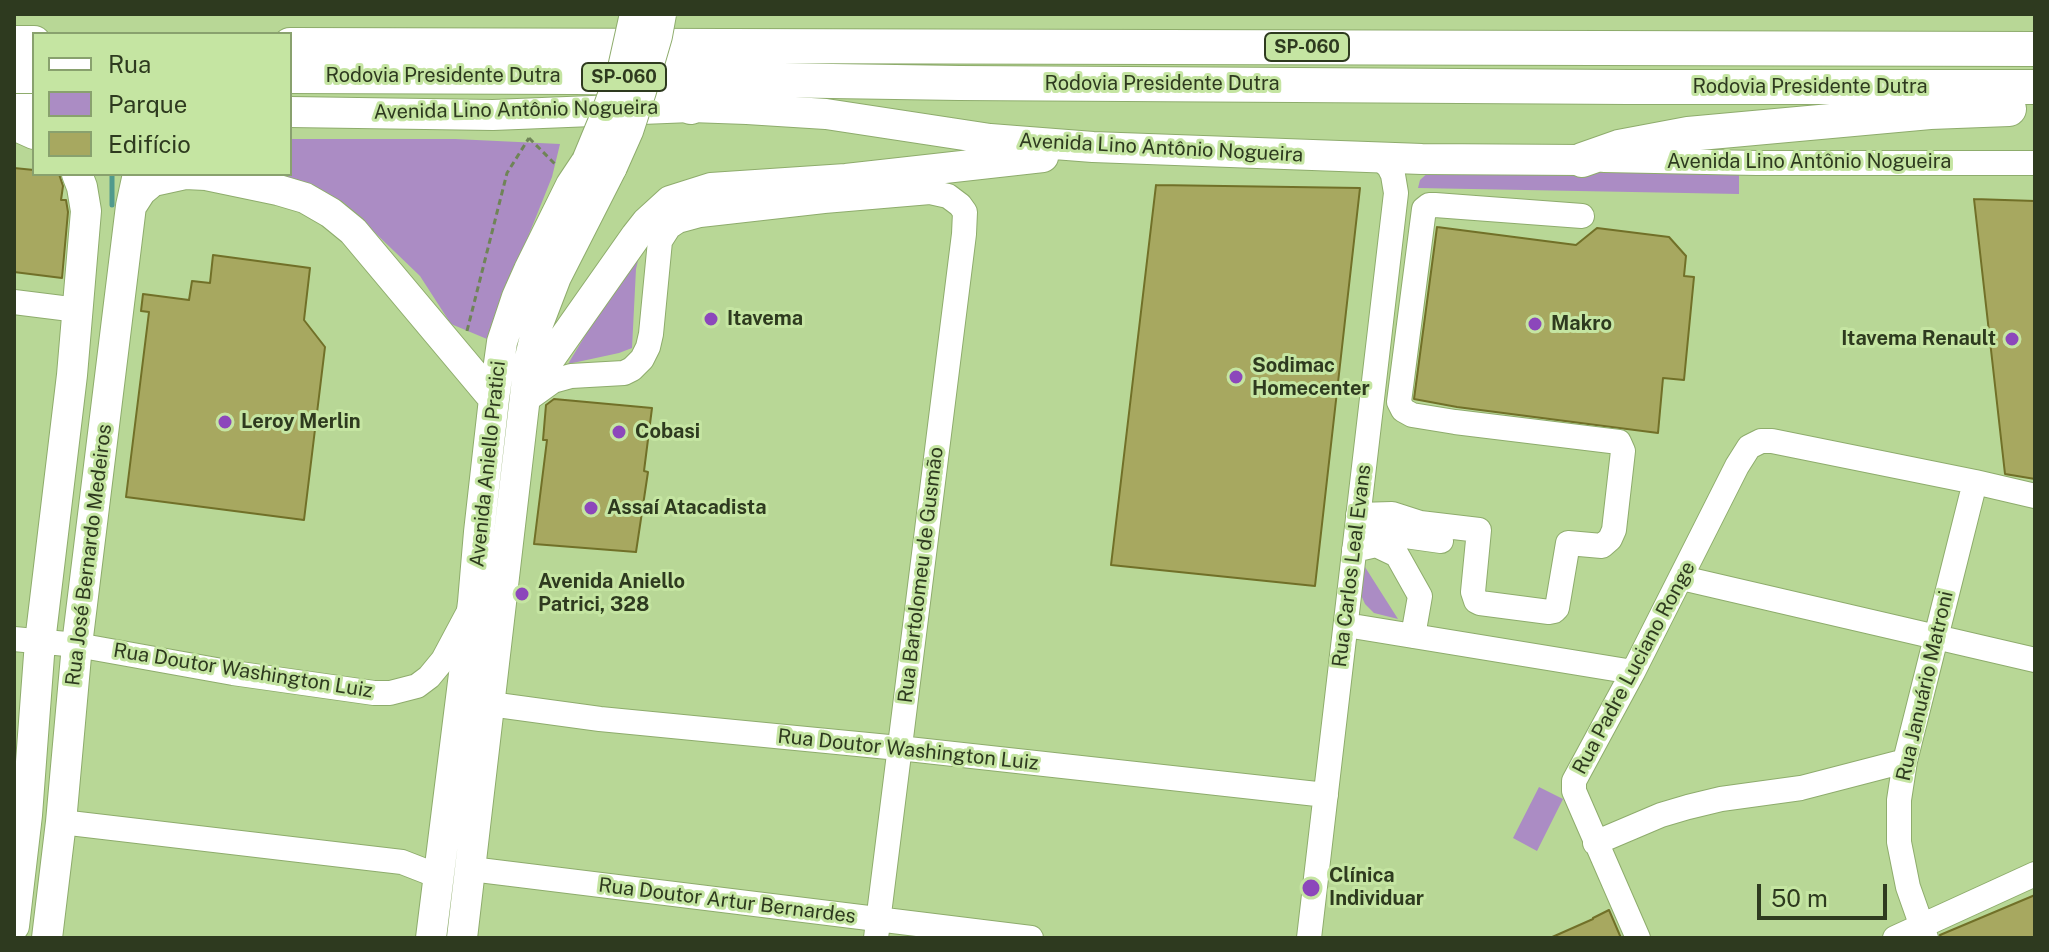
<!DOCTYPE html>
<html>
<head>
<meta charset="utf-8">
<style>
	body { margin:0 }
	#map { position:relative; width:2049px; height:952px; overflow:hidden; background:#b8d796; font-family:"Public Sans",sans-serif }
	canvas { display:block }
	.frame { position:absolute; inset:0; border:16px solid #2e3a1f; pointer-events:none }
	.legend { position:absolute; left:32px; top:32px; width:260px; height:144px; box-sizing:border-box; background:#c5e5a2; border:2px solid #89a16e; margin:0; padding:10px 14px; list-style:none; font-size:24px; color:#2e3a1f }
	.legend li { display:flex; align-items:center; gap:16px; height:40px }
	.legend b { width:40px; border:2px solid #89a16e }
	.scale { position:absolute; left:1757px; top:884px; width:130px; height:36px; box-sizing:border-box; border:4px solid #2e3a1f; border-top:0; padding-left:10px; font-size:24px; line-height:28px; white-space:nowrap; color:#2e3a1f; -webkit-text-stroke:6px #c5e5a2; paint-order:stroke }
</style>
</head>
<body>
<div id="map">
<canvas width="2049" height="952"></canvas>
<div class="frame"></div>
<ul class="legend">
<li><b style="height:10px;background:#fff"></b>Rua</li>
<li><b style="height:22px;background:#ab8cc4"></b>Parque</li>
<li><b style="height:22px;background:#a7a860"></b>Edifício</li>
</ul>
<div class="scale">50 m</div>
</div>
<script>
const c = document.querySelector('canvas').getContext('2d');
c.lineJoin = 'round';
function fillPath(path, color) { c.fillStyle = color; c.fill(path, 'evenodd'); }
const poly = rows => new Path2D(rows.map(r => 'M' + r).join(''));
function trace(path, color, width, dash) { c.strokeStyle = color; c.lineWidth = width; c.lineCap = dash ? 'butt' : 'round'; c.setLineDash(dash || []); c.stroke(path); }
function drawText(font, color, halo, rows, align = 'center') {
  c.font = font + ' "Public Sans",sans-serif'; c.lineWidth = 6; c.setLineDash([]); c.textBaseline = 'middle'; c.strokeStyle = halo; c.fillStyle = color; for (const [text, x, y, turn = 0] of rows) {
    c.save(); c.translate(x, y); c.rotate((+turn || 0) * Math.PI / 180); c.textAlign = isNaN(turn) ? turn : align; if (halo) c.strokeText(text, 0, 0); c.fillText(text, 0, 0); c.restore();
  }
}
fillPath(poly([
	[290,139,455,139,560,144,552,177,487,339,451,324,420,276,344,203,303,187,249,174,290,174],
	[1431,170,1739,174,1739,194,1418,188,1420,180],
	[641,248,636,269,632,348,619,353,568,364,634,254],
	[1365,567,1398,619,1374,613,1365,604,1361,595],
	[1539,787,1563,799,1537,851,1513,838]
]), '#ab8cc4');
trace(poly([
	[112,174,112,205]
]), '#519a8d', 5);
const building = poly([
	[14,168,34,170,34,174,59,174,63,186,61,200,66,200,68,212,62,278,14,272,14,168],
	[1156,185,1360,188,1315,586,1111,565,1156,185],
	[1974,199,2035,201,2035,479,2005,474,1974,199],
	[1437,227,1576,245,1597,228,1669,237,1686,256,1684,276,1694,277,1684,380,1663,378,1658,433,1457,407,1414,399,1437,227],
	[213,255,310,268,304,320,325,347,304,520,126,497,149,312,141,311,143,294,189,300,192,281,210,283,213,255],
	[554,399,652,408,644,471,648,472,636,552,534,544,547,440,543,440,546,405,554,399],
	[2035,895,2035,938,1941,938,1940,935,2035,895],
	[1609,910,1621,938,1550,938,1593,919,1593,918,1609,910]
]);
fillPath(building, '#a7a860');
trace(building, '#717028', 2);
const minor = poly([
	[1604,160,1757,163,2035,163],
	[14,302,78,310],
	[528,399,553,381,571,376,624,373,632,369,642,359,648,347,651,334,660,241,669,227,678,221,700,215,824,201,930,192,948,196,960,205,965,212,964,234,876,938],
	[1358,515,1392,514,1420,523,1479,530,1473,592,1476,601,1480,603,1549,612,1554,611,1557,608,1568,543,1602,546,1610,539,1614,530,1623,451,1619,442,1455,422,1412,415,1403,410,1399,402,1424,209,1429,205,1435,205,1582,216],
	[1363,530,1441,541],
	[1354,550,1376,545,1397,555,1420,596,1413,636],
	[1682,578,2035,660],
	[1346,625,1633,672],
	[14,639,77,645,233,673,374,693,390,693,417,686,429,677,443,660,467,615],
	[490,704,600,719,899,748,1326,795],
	[61,822,402,862,438,876],
	[1595,843,1661,815,1688,807,1721,799,1801,788,1905,761],
	[471,869,1031,938],
	[1309,938,1396,193,1393,175,1389,167,1379,157],
	[1638,938,1574,791,1574,781,1633,672,1737,466,1749,447,1761,441,1772,441,1975,482,2035,496],
	[1895,938,2035,874],
	[1926,938,1908,887,1899,842,1899,800,1905,761,1975,482]
]);
const major = poly([
	[14,109,34,109],
	[290,112,493,115,691,107,747,109,826,114,990,139,1093,147,1422,159,1582,160],
	[14,125,34,134],
	[132,205,141,191,153,181,185,174,206,175,278,190,305,198,331,213,353,231,494,399],
	[529,388,636,236,647,222,670,201,711,188,846,179,1043,157],
	[14,926,27,815,40,642,72,375,86,211,82,187,77,174],
	[47,938,61,822,77,645,131,206,138,174],
	[431,938,473,602,479,532,494,399,502,342,517,297,529,270,571,185,587,161],
	[462,938,529,362,538,324,556,277,612,167]
]);
const highway = poly([
	[14,43,34,43],
	[290,45,2035,49],
	[14,76,34,76],
	[290,76,576,77,959,83,1629,87,2035,87],
	[691,107,716,94,744,94],
	[1582,160,1619,147,1688,134,1930,112,2009,109]
]);
trace(minor, '#8eac6c', 26);
trace(major, '#8eac6c', 32);
trace(highway, '#8eac6c', 36);
trace(poly([
	[529,138,555,164],
	[467,331,507,173,529,138]
]), '#6f8457', 3, [6, 4]);
trace(minor, '#fff', 24);
trace(major, '#fff', 30);
trace(highway, '#fff', 34);
const majorBridge = poly([
	[587,161,604,120,623,68,635,14],
	[612,167,628,131,641,91,657,36,661,14]
]);
trace(majorBridge, '#8eac6c', 32, []);
trace(majorBridge, '#fff', 30);
for (const [x, y, r, color] of [
	[711,319,8,"#8c47bb"],
	[1535,324,8,"#8c47bb"],
	[2012,339,8,"#8c47bb"],
	[1236,377,8,"#8c47bb"],
	[225,422,8,"#8c47bb"],
	[619,432,8,"#8c47bb"],
	[591,508,8,"#8c47bb"],
	[522,594,8,"#8c47bb"],
	[1311,888,10,"#8c47bb"]
]) { const dot = new Path2D(); dot.arc(x, y, r, 0, 2 * Math.PI); c.fillStyle = color; c.fill(dot); trace(dot, '#c5e5a2', 3); }
for (const [x, y, w] of [
	[1307,47,84],
	[624,77,84]
]) { const box = new Path2D(); box.roundRect(x - w / 2, y - 14, w, 28, 6); c.fillStyle = '#c5e5a2'; c.fill(box); trace(box, '#2e3a1f', 2); }
drawText('bold 18px', '#2e3a1f', null, [
	["SP-060",1307,47],
	["SP-060",624,77]
]);
drawText('20px', '#2e3a1f', '#c5e5a2', [
	["Rodovia Presidente Dutra",443,76],
	["Rodovia Presidente Dutra",1162,84],
	["Rodovia Presidente Dutra",1810,87],
	["Avenida Lino Antônio Nogueira",516,110,-1],
	["Avenida Lino Antônio Nogueira",1161,148,3],
	["Avenida Lino Antônio Nogueira",1809,162],
	["Avenida Aniello Pratici",488,464,-84],
	["Rua José Bernardo Medeiros",89,555,-83],
	["Rua Carlos Leal Evans",1352,566,-83],
	["Rua Bartolomeu de Gusmão",921,575,-83],
	["Rua Padre Luciano Ronge",1634,668,-62],
	["Rua Doutor Washington Luiz",243,671,9],
	["Rua Januário Matroni",1925,686,-77],
	["Rua Doutor Washington Luiz",908,750,6],
	["Rua Doutor Artur Bernardes",727,901,7]
]);
drawText('bold 20px', '#2e3a1f', '#c5e5a2', [
	["Itavema",727,319],
	["Makro",1551,324],
	["Itavema Renault",1996,339,"right"],
	["Sodimac",1252,366],
	["Homecenter",1252,389],
	["Leroy Merlin",241,422],
	["Cobasi",635,432],
	["Assaí Atacadista",607,508],
	["Avenida Aniello",538,582],
	["Patrici, 328",538,605],
	["Clínica",1329,876],
	["Individuar",1329,899]
], 'left');
</script>
</body>
</html>
